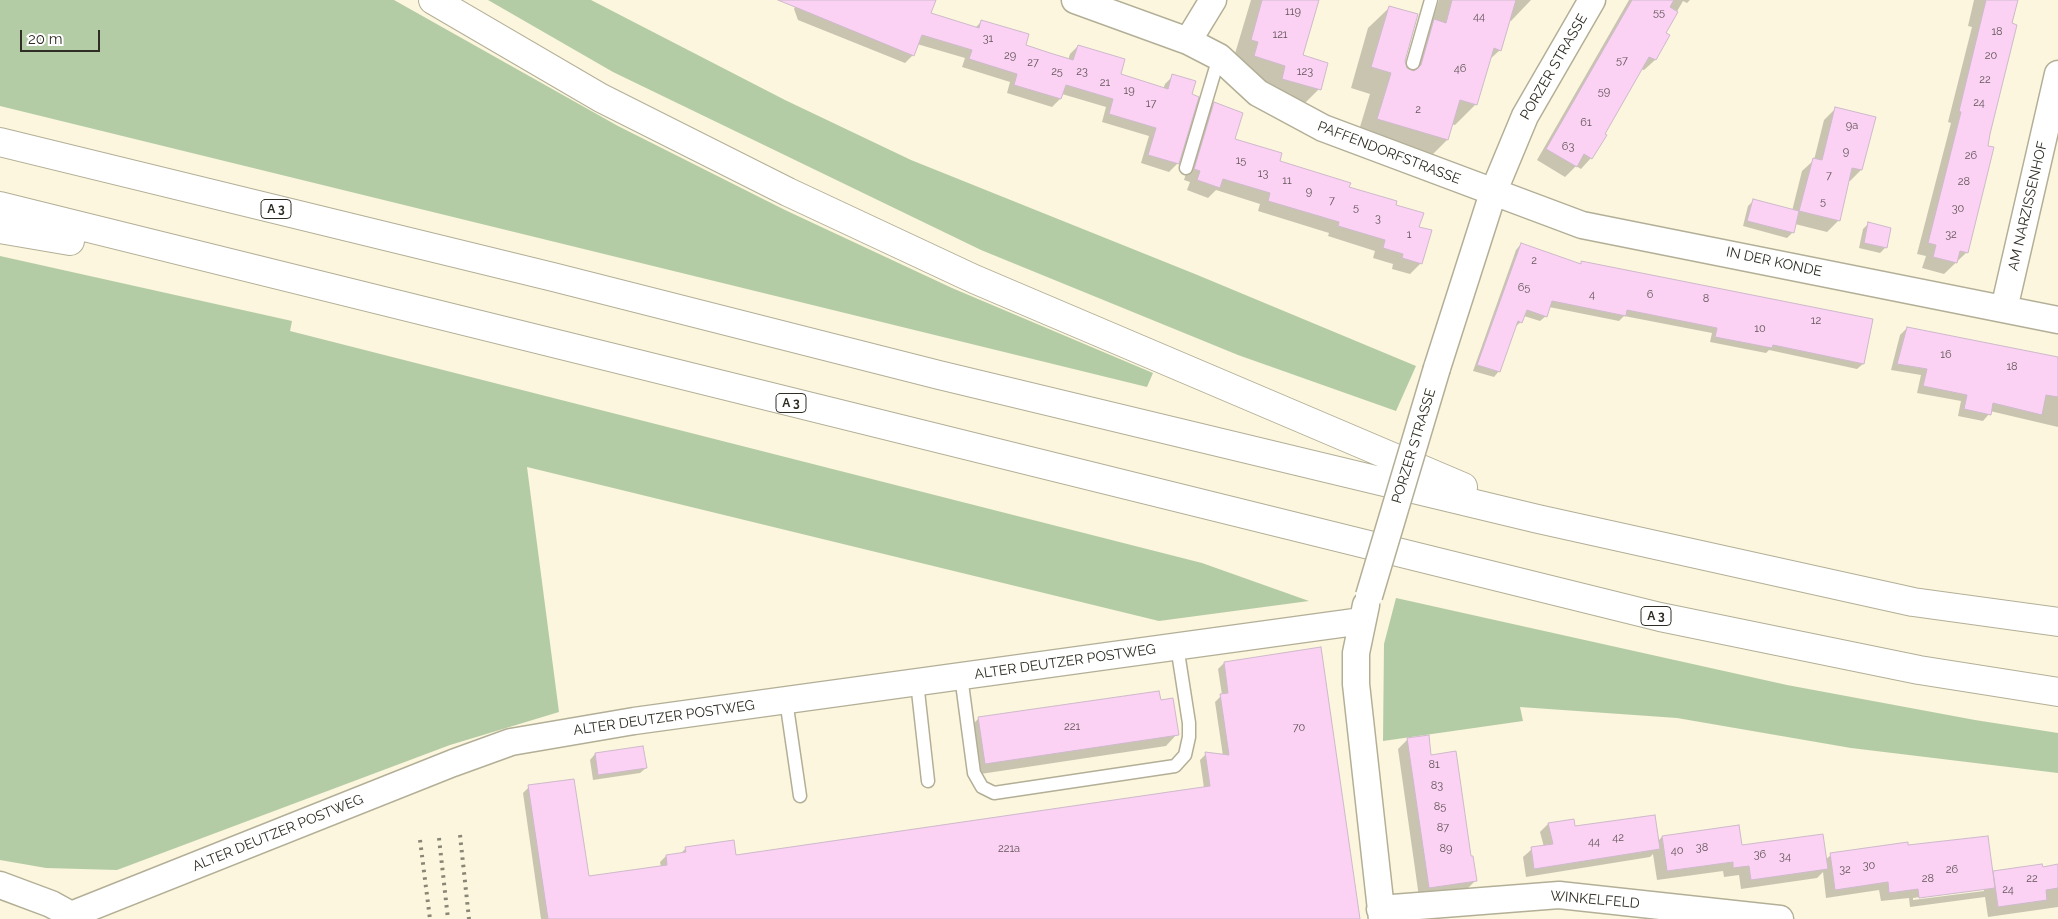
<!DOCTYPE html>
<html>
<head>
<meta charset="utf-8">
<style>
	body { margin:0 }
	#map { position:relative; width:2058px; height:919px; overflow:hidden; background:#fbf6dd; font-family:Raleway,sans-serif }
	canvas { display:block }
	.scale { position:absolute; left:20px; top:30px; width:80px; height:22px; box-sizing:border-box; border:2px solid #2f2d24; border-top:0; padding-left:6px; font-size:15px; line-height:18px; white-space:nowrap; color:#2f2d24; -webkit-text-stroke:4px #fff; paint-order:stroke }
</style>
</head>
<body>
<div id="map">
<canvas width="2058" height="919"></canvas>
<div class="scale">20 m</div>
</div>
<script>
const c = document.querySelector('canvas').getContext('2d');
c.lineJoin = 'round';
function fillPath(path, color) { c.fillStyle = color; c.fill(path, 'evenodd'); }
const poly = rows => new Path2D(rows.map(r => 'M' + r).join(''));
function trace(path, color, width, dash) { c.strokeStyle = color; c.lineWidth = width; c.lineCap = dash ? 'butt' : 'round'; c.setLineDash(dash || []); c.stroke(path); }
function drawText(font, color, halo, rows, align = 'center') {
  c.font = font + ' Raleway,sans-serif'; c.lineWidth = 4; c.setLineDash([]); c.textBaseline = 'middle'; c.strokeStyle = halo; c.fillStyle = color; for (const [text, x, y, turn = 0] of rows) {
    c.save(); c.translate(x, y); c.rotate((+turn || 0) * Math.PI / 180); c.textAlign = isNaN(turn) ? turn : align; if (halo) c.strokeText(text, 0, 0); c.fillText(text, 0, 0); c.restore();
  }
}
fillPath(poly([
	[0,0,394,0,618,126,785,210,952,288,1153,373,1147,387,0,106],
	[488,0,591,0,785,100,911,160,1195,274,1416,366,1396,411,1238,355,981,250,613,72],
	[0,256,292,321,290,331,1202,563,1309,601,1159,621,527,467,559,712,450,745,117,870,46,868,0,860],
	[1396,598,1787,685,1975,720,2058,733,2058,773,1851,748,1677,718,1520,707,1523,721,1383,741,1384,644]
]), '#b4cca6');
fillPath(poly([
	[798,0,935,0,930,13,975,28,982,21,1024,46,1068,60,1070,54,1078,46,1119,75,1163,89,1165,84,1173,76,1190,95,1197,97,1177,164,1169,172,1141,163,1149,136,1102,122,1106,107,1062,94,1060,99,1052,107,1007,93,1010,82,962,67,965,58,917,44,913,55,905,63,798,20,794,9],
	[1251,0,1318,0,1301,56,1319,89,1302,106,1266,95,1269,83,1237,73,1242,59,1234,57],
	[1531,0,1511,21,1509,20,1500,50,1488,61,1476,104,1455,125,1451,124,1447,140,1426,161,1356,140,1370,94,1351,88,1368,28,1390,7,1406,68,1413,42,1431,24,1439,0],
	[1629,0,1690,0,1687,3,1683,1,1664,34,1668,36,1655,60,1644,70,1641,69,1591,158,1581,169,1576,166,1565,177,1537,160],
	[1974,0,2017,0,1966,253,1944,274,1922,268,1926,256,1917,254,1951,123,1948,122,1972,27,1968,26],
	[1214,104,1233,140,1279,162,1394,206,1418,227,1421,263,1410,274,1392,269,1393,264,1373,258,1375,251,1328,236,1329,233,1258,211,1260,204,1216,190,1208,198,1187,190,1190,182,1184,180,1204,114],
	[1836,108,1861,170,1850,181,1847,181,1838,221,1827,232,1795,224,1793,232,1787,238,1743,226,1748,206,1753,201,1792,211,1802,171,1814,160,1824,120],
	[1868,224,1886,247,1880,253,1859,248,1863,229],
	[1521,244,1579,265,1582,262,1863,364,1857,369,1769,350,1766,353,1710,342,1712,333,1624,316,1619,321,1549,307,1546,316,1540,321,1524,316,1521,322,1515,327,1499,371,1494,377,1473,371,1516,250],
	[1907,328,2058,358,2058,427,1990,411,1989,414,1983,421,1958,416,1961,401,1917,393,1921,375,1891,370,1900,335],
	[1224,663,1359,919,541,919,523,793,529,787,588,878,661,867,660,862,666,856,680,854,686,848,735,856,1204,788,1200,760,1206,754,1223,756,1215,702,1222,695,1218,669],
	[1160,701,1177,734,1166,746,974,775,967,730,979,718],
	[1408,739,1430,756,1470,858,1476,880,1466,890,1419,897,1398,749],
	[595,754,646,768,640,773,593,780,590,760],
	[1548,824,1658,841,1662,837,1825,860,1831,855,1907,847,1992,874,2058,866,2058,907,1988,917,1985,897,1910,907,1909,898,1881,901,1879,890,1826,898,1823,872,1817,878,1741,889,1739,875,1724,877,1723,871,1657,880,1653,854,1650,857,1526,877,1523,857,1532,849,1544,847,1540,832],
	[1984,888,1984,891,1913,900,1913,898]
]), '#0003');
const building = poly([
	[778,0,936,0,931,13,979,28,981,20,1029,34,1026,45,1050,53,1073,60,1078,45,1125,59,1121,74,1168,89,1172,74,1196,81,1192,94,1199,97,1179,164,1148,155,1156,128,1109,114,1113,99,1066,85,1061,99,1014,85,1017,74,969,59,972,50,922,35,914,56,778,0],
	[1262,0,1319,0,1303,55,1328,63,1321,90,1282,79,1285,66,1254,56,1258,42,1251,40,1262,0],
	[1452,0,1516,0,1501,51,1494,48,1477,105,1460,100,1448,140,1377,119,1391,73,1371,67,1389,6,1418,14,1405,61,1407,68,1414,71,1421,65,1434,19,1446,23,1452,0],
	[1632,0,1674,0,1670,7,1678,12,1666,33,1670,35,1656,60,1649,57,1605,134,1607,135,1592,159,1584,154,1577,167,1546,149,1632,0],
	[1986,0,2018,0,2012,23,2017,25,1990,134,1988,146,1994,147,1984,188,1968,253,1960,251,1957,263,1933,257,1936,245,1928,243,1961,112,1959,111,1986,0],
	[1214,102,1243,113,1235,139,1282,153,1280,161,1351,183,1349,187,1397,201,1396,205,1424,213,1419,227,1432,230,1422,264,1402,258,1403,254,1383,248,1385,240,1338,226,1339,222,1268,201,1270,193,1223,179,1220,188,1197,180,1200,171,1194,169,1214,102],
	[1835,107,1876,117,1862,170,1852,168,1840,221,1799,211,1813,158,1822,160,1835,107],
	[1753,199,1799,211,1794,233,1747,221,1753,199],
	[1868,222,1891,228,1887,248,1864,243,1868,222],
	[1521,243,1581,264,1581,261,1873,319,1864,364,1773,345,1772,348,1715,337,1717,328,1627,310,1626,316,1552,301,1547,317,1527,310,1522,323,1518,321,1500,372,1477,365,1521,243],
	[1907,327,2058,357,2058,397,2046,395,2042,415,1993,403,1991,415,1964,409,1967,395,1923,386,1927,369,1897,364,1907,327],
	[1321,647,1360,919,548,919,528,785,574,779,589,876,667,865,666,855,686,852,685,847,734,840,736,855,1210,786,1205,752,1229,755,1220,694,1228,693,1224,662,1321,647],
	[1159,691,1161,700,1173,698,1179,735,985,764,978,717,1159,691],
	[1429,735,1431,755,1456,751,1471,856,1473,856,1477,881,1429,888,1407,738,1429,735],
	[643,746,647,768,598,775,595,753,643,746],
	[1655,815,1660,849,1534,869,1531,847,1553,844,1548,823,1574,819,1575,826,1655,815],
	[1739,825,1742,845,1823,834,1828,869,1751,880,1749,866,1733,868,1733,862,1667,871,1662,836,1739,825],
	[1988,836,1995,888,1919,898,1918,889,1889,893,1888,882,1835,890,1830,853,1908,842,1908,845,1988,836],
	[2042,864,2043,867,2058,864,2058,888,2046,890,2047,900,1998,907,1993,871,2042,864]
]);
fillPath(building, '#fbd2f4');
trace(building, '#cdb9ca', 1);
const service = poly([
	[1413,63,1431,0],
	[1186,168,1219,57],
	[961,676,974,773,982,787,994,793,1175,766,1185,755,1189,737,1189,723,1177,646],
	[917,682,928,781],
	[786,700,800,796]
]);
const minor = poly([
	[1075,0,1188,41,1219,57,1258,93,1323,128,1582,225,2058,320],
	[1188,41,1213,0],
	[2004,309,2058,74],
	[1437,368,1493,193,1525,116,1592,0],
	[1366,605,1356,653,1356,684,1382,919],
	[0,885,51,904,71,915,453,763,511,742,634,721,1362,621],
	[1380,909,1559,895,1780,919]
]);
const motorway = poly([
	[433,0,601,98,788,192,974,279,1463,487],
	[0,142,553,277,939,375,1538,519,1913,602,2058,622],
	[0,206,1660,617,1919,670,2058,692],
	[0,229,70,241]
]);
trace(service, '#b3af97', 15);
trace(minor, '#b3af97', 29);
trace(motorway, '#b3af97', 30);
trace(service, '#fff', 12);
trace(minor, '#fff', 26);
trace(motorway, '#fff', 28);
trace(poly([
	[460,835,469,919],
	[439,838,448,919],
	[420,840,430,919]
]), '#8a8676', 4, [2.5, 5]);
const minorBridge = poly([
	[1369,596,1437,368]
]);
trace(minorBridge, '#b3af97', 29, []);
trace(minorBridge, '#fff', 26);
drawText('11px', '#625658', null, [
	["119",1293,12],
	["55",1659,13],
	["44",1479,17],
	["18",1997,32],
	["121",1280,35],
	["31",988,39],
	["29",1010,56],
	["20",1991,56],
	["57",1622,61],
	["27",1033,63],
	["46",1460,69],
	["25",1057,72],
	["23",1082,72],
	["123",1305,72],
	["22",1985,80],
	["21",1105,83],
	["19",1129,91],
	["59",1604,92],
	["24",1979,103],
	["17",1151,104],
	["2",1418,110],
	["61",1586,123],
	["9a",1852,126],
	["63",1568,147],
	["9",1846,152],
	["26",1971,156],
	["15",1241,161],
	["13",1263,174],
	["7",1829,176],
	["11",1287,181],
	["28",1964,182],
	["9",1309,192],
	["7",1332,201],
	["5",1823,202],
	["5",1356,208],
	["30",1958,209],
	["3",1378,219],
	["1",1409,235],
	["32",1951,235],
	["2",1534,261],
	["65",1524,288],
	["4",1592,295],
	["6",1650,295],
	["8",1706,299],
	["12",1816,321],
	["10",1760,329],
	["16",1946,355],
	["18",2012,367],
	["221",1072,727],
	["70",1299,728],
	["81",1434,765],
	["83",1437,786],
	["85",1440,807],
	["87",1443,828],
	["42",1618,838],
	["44",1594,842],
	["38",1702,848],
	["221a",1009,849],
	["89",1446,849],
	["40",1677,851],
	["36",1760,855],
	["34",1785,857],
	["30",1869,866],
	["32",1845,870],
	["26",1952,870],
	["28",1928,879],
	["22",2032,879],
	["24",2008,890]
]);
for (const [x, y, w] of [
	[276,209,30],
	[791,403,30],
	[1656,616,30]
]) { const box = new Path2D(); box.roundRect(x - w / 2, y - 9.5, w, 19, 4); c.fillStyle = '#fff'; c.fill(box); trace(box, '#2f2d24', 1); }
drawText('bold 12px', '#2f2d24', null, [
	["A 3",276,209],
	["A 3",791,403],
	["A 3",1656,616]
]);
drawText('14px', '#2f2d24', '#fff', [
	["PORZER STRASSE",1554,67,-60],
	["PAFFENDORFSTRASSE",1389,153,21],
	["AM NARZISSENHOF",2028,206,-77],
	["IN DER KONDE",1774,262,12],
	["PORZER STRASSE",1414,446,-73],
	["ALTER DEUTZER POSTWEG",1065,662,-8],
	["ALTER DEUTZER POSTWEG",664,718,-8],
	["ALTER DEUTZER POSTWEG",278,833,-22],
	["WINKELFELD",1595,900,5]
]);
</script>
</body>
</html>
